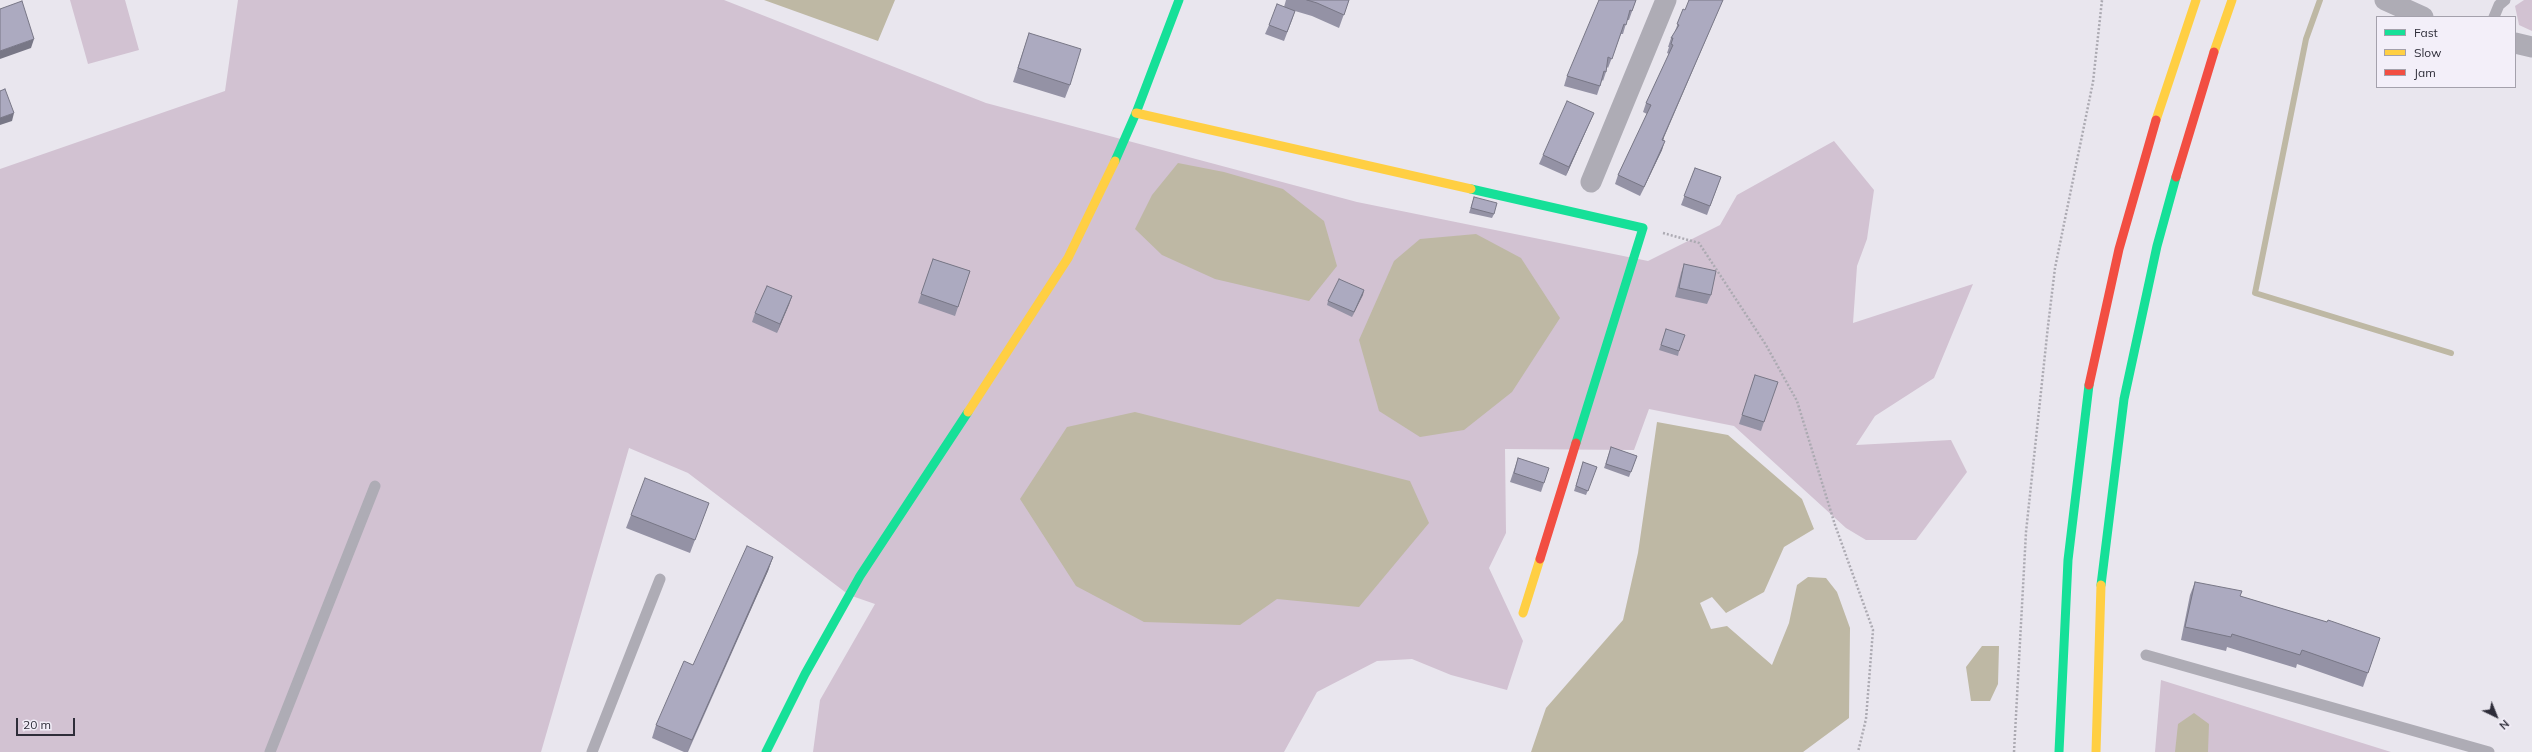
<!DOCTYPE html>
<html>
<head>
<meta charset="utf-8">
<style>
	body { margin:0 }
	#map { position:relative; width:2532px; height:752px; overflow:hidden; background:#e9e6ee; font-family:Mulish,sans-serif }
	canvas { display:block }
	.legend { position:absolute; left:2376px; top:16px; width:140px; height:72px; box-sizing:border-box; background:#f3eff9; border:1px solid #a4a1ac; margin:0; padding:5px 7px; list-style:none; font-size:12px; color:#2e2d39 }
	.legend li { display:flex; align-items:center; gap:8px; height:20px }
	.legend b { width:20px; border:1px solid #a4a1ac }
	.north { position:absolute; left:2476px; top:696px; width:40px; height:40px; -webkit-text-stroke:3px #f3eff9; paint-order:stroke; rotate:137deg; font-size:11px; font-weight:700; line-height:16px; text-align:center; color:#2e2d39 }
	.north::after { content:''; display:block; margin:auto; width:14px; height:18px; background:#2e2d39; clip-path:polygon(50% 0,100% 100%,50% 72%,0 100%) }
	.scale { position:absolute; left:16px; top:718px; width:59px; height:18px; box-sizing:border-box; border:2px solid #2e2d39; border-top:0; padding-left:5px; font-size:12px; line-height:14px; white-space:nowrap; color:#2e2d39; -webkit-text-stroke:3px #f3eff9; paint-order:stroke }
</style>
</head>
<body>
<div id="map">
<canvas width="2532" height="752"></canvas>
<ul class="legend">
<li><b style="height:5px;background:#16e098"></b>Fast</li>
<li><b style="height:5px;background:#ffcf43"></b>Slow</li>
<li><b style="height:5px;background:#f24e42"></b>Jam</li>
</ul>
<div class="north">N</div>
<div class="scale">20 m</div>
</div>
<script>
const c = document.querySelector('canvas').getContext('2d');
c.lineJoin = 'round';
function fillPath(path, color) { c.fillStyle = color; c.fill(path, 'evenodd'); }
const poly = rows => new Path2D(rows.map(r => 'M' + r).join(''));
function trace(path, color, width, dash) { c.strokeStyle = color; c.lineWidth = width; c.lineCap = dash ? 'butt' : 'round'; c.setLineDash(dash || []); c.stroke(path); }
fillPath(poly([
	[70,0,125,0,139,50,88,64],
	[238,0,724,0,986,103,1357,202,1648,261,1720,225,1737,195,1834,141,1874,190,1867,239,1857,266,1853,323,1973,284,1934,378,1875,416,1856,445,1951,440,1967,472,1916,540,1866,540,1846,528,1734,426,1649,409,1634,450,1505,449,1506,533,1489,568,1523,641,1507,690,1451,675,1412,659,1377,661,1317,692,1284,752,813,752,820,700,875,604,849,595,688,473,629,448,541,752,0,752,0,169,225,91],
	[2524,0,2532,0,2532,31,2519,25,2515,6],
	[2161,680,2391,752,2155,752]
]), '#d2c2d2');
fillPath(poly([
	[764,0,895,0,878,41],
	[1178,163,1224,172,1283,189,1324,221,1337,266,1309,301,1215,279,1162,255,1135,229,1152,195],
	[1476,234,1521,258,1560,318,1512,392,1464,430,1420,437,1379,411,1359,340,1394,261,1420,239],
	[1135,412,1410,481,1429,523,1359,607,1277,599,1240,625,1144,622,1076,586,1020,499,1067,427],
	[1657,422,1728,435,1802,499,1814,529,1784,547,1764,592,1726,613,1712,597,1700,603,1711,629,1727,626,1772,665,1789,623,1797,585,1808,577,1826,578,1837,592,1850,628,1849,718,1803,752,1531,752,1546,708,1623,620,1638,553],
	[1982,646,1999,646,1998,684,1990,701,1971,701,1966,667],
	[2194,713,2209,724,2208,752,2175,752,2178,724]
]), '#beb8a4');
trace(poly([
	[2320,0,2306,39,2255,293,2451,353]
]), '#beb8a4', 6);
trace(poly([
	[1663,233,1699,243,1766,345,1797,401,1835,525,1873,630,1866,719,1858,752],
	[2014,752,2026,532,2048,326,2055,268,2093,82,2102,0]
]), '#acaab2', 2.5, [2, 2]);
trace(poly([
	[2494,17,2499,5,2505,0],
	[2146,655,2489,752],
	[270,752,375,486],
	[592,752,660,579]
]), '#aeacb5', 11);
trace(poly([
	[2385,0,2423,17],
	[2515,43,2532,47],
	[1591,182,1666,0]
]), '#aeacb5', 21);
trace(poly([
	[1115,161,1136,113,1179,0],
	[1471,189,1643,228,1576,443],
	[2101,585,2124,399,2157,246,2176,177],
	[766,752,805,674,860,576,968,412],
	[2059,752,2068,560,2089,385]
]), '#16e098', 9);
trace(poly([
	[2214,52,2232,0],
	[1136,113,1471,189],
	[2156,120,2196,0],
	[968,412,1068,258,1115,161],
	[1523,613,1540,559],
	[2096,752,2101,585]
]), '#ffcf43', 9);
trace(poly([
	[2176,177,2214,52],
	[2089,385,2119,249,2156,120],
	[1540,559,1576,443]
]), '#f24e42', 9);
fillPath(poly([
	[1286,0,1349,0,1339,28,1312,16,1295,11,1292,20,1284,41,1265,34,1269,25,1284,7],
	[1636,0,1629,20,1627,20,1623,34,1621,34,1608,68,1607,67,1606,72,1603,81,1602,80,1597,95,1564,86,1567,76],
	[1683,9,1662,150,1640,196,1615,184,1618,175,1647,114,1643,112,1646,103,1669,54,1667,53,1669,47,1668,47,1671,38,1674,34],
	[1029,33,1070,85,1065,98,1013,82],
	[1594,113,1566,176,1539,164,1543,155],
	[1695,168,1721,177,1707,215,1681,205],
	[1474,197,1494,214,1492,218,1469,213],
	[933,259,970,271,955,316,918,303],
	[1684,264,1711,295,1707,304,1675,297,1681,273],
	[1364,290,1352,317,1327,305,1328,301],
	[792,296,777,333,752,322,755,313],
	[1666,329,1679,351,1678,356,1659,350],
	[1755,375,1764,422,1761,431,1739,424],
	[1611,447,1637,456,1629,477,1604,468],
	[1518,458,1544,483,1541,492,1510,482],
	[1583,462,1597,467,1586,495,1574,491],
	[709,503,690,553,626,528,631,515],
	[773,557,768,571,688,752,684,752,652,738,656,725,693,665],
	[2195,582,2240,596,2380,638,2363,687,2297,664,2296,668,2227,647,2226,651,2181,640,2190,595]
]), '#9492a5');
fillPath(poly([
	[1723,0,1659,149,1662,140],
	[34,39,31,48,0,59,0,51],
	[14,113,12,121,0,125,0,118],
	[1594,113,1566,176,1569,167],
	[1665,141,1662,150,1640,196,1644,187],
	[1364,290,1363,295,1352,317,1354,312],
	[792,296,789,305,777,333,780,324],
	[773,557,768,571,687,752,692,740]
]), '#787786');
const building = poly([
	[1307,0,1349,0,1344,15,1317,3,1307,0],
	[1599,0,1636,0,1632,11,1630,10,1626,25,1624,24,1612,59,1608,57,1606,72,1604,71,1600,86,1567,76,1599,0],
	[1689,0,1723,0,1662,140,1665,141,1644,187,1618,175,1651,105,1646,103,1673,45,1671,44,1673,38,1671,38,1679,25,1677,24,1683,9,1685,10,1689,0],
	[22,1,34,39,0,51,0,9,22,1],
	[1277,4,1295,11,1287,32,1269,25,1277,4],
	[1029,33,1081,49,1070,85,1018,68,1029,33],
	[5,89,14,113,0,118,0,91,5,89],
	[1567,101,1594,113,1569,167,1543,155,1567,101],
	[1695,168,1721,177,1710,206,1684,196,1695,168],
	[1474,197,1497,203,1494,214,1471,208,1474,197],
	[933,259,970,271,958,307,921,294,933,259],
	[1684,264,1716,271,1711,295,1679,288,1684,264],
	[1339,279,1364,290,1354,312,1328,301,1339,279],
	[767,286,792,296,780,324,755,313,767,286],
	[1666,329,1685,335,1679,351,1661,345,1666,329],
	[1755,375,1778,382,1764,422,1742,415,1755,375],
	[1611,447,1637,456,1631,472,1606,464,1611,447],
	[1518,458,1549,468,1544,483,1514,473,1518,458],
	[1583,462,1597,467,1588,491,1576,486,1583,462],
	[645,478,709,503,695,540,631,515,645,478],
	[747,546,773,557,692,740,656,725,684,661,693,665,747,546],
	[2195,582,2242,591,2240,596,2327,622,2328,620,2380,638,2368,673,2302,650,2300,655,2232,634,2231,637,2185,627,2195,582]
]);
fillPath(building, '#acaac0');
trace(building, '#787786', 1);
</script>
</body>
</html>
